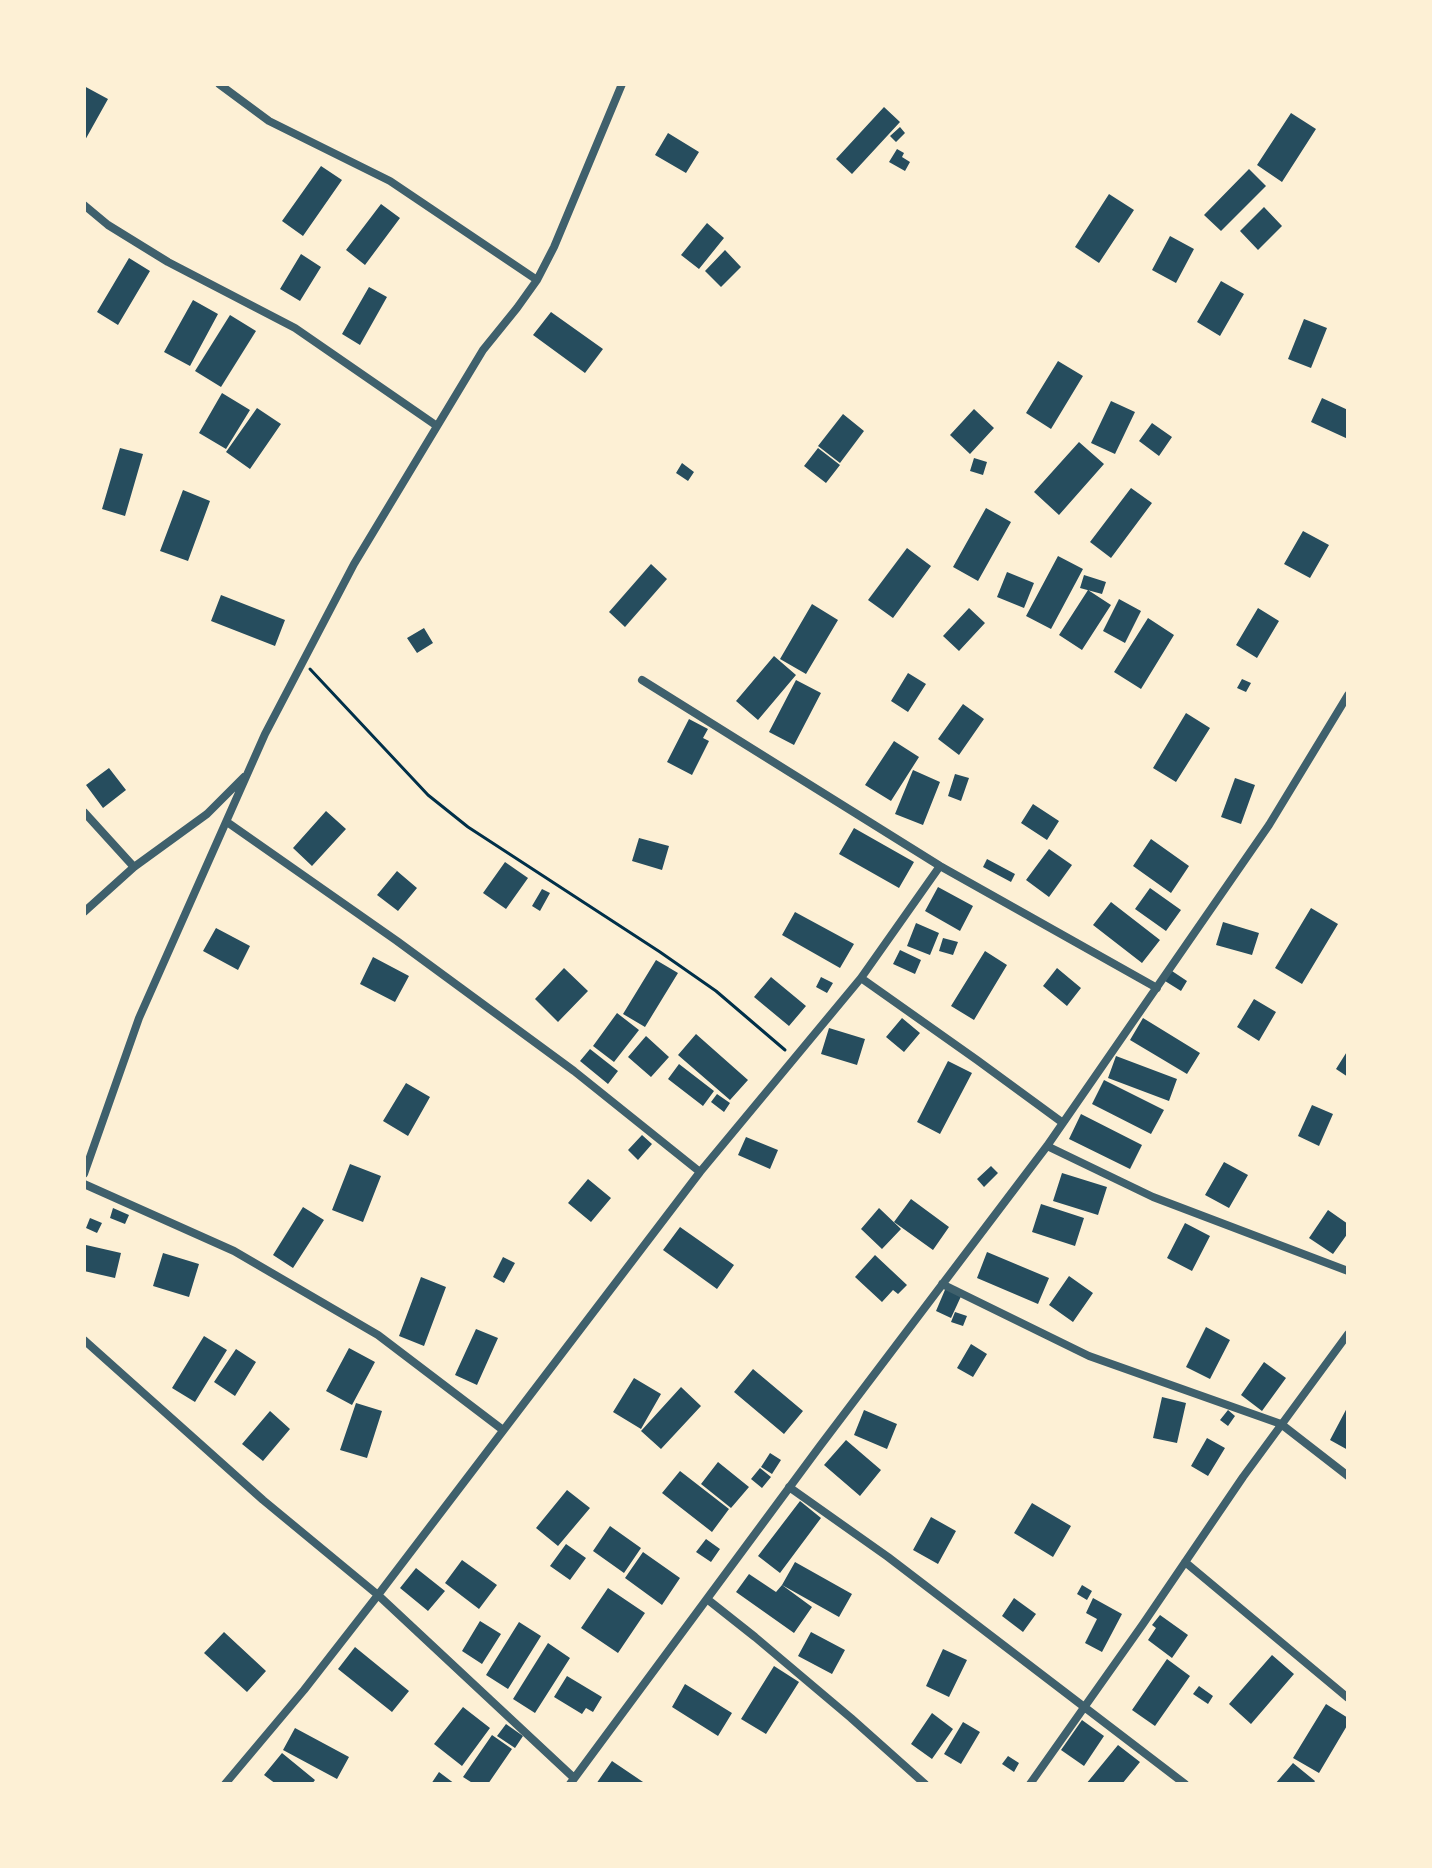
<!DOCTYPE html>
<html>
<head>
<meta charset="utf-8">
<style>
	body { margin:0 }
	#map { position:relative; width:1432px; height:1868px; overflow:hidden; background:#fdf0d5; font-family:"Asap Condensed",sans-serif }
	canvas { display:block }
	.frame { position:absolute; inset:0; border:86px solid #fdf0d5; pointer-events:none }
</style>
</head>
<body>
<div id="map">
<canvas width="1432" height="1868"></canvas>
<div class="frame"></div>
</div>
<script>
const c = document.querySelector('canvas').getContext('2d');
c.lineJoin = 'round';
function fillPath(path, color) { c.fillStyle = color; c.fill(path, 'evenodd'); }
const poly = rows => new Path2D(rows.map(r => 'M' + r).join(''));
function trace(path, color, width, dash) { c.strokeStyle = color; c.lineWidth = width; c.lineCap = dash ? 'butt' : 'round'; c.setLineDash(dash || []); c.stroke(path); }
fillPath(poly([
	[84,86,108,99,84,142],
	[884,107,900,122,852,174,836,159],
	[1291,113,1316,129,1282,182,1257,165],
	[900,127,905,133,896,142,890,136],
	[668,133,699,152,686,173,655,155],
	[897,149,904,153,902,157,910,162,905,171,889,162],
	[321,166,342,180,303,236,282,221],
	[1249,169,1266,186,1221,231,1204,215],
	[1109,194,1134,210,1099,263,1075,247],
	[381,204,400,218,365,265,346,250],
	[1264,207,1282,226,1258,250,1240,231],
	[707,223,724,238,699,269,681,255],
	[1170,236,1194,249,1176,283,1152,270],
	[725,250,741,267,721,287,705,271],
	[301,254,321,267,300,301,280,289],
	[129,258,150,271,118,325,97,312],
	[1221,281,1244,294,1220,336,1197,322],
	[369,287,387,297,360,345,342,334],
	[193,300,218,314,190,366,164,352],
	[551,312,603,349,585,373,533,335],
	[230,315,256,331,221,387,195,371],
	[1304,319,1327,328,1311,368,1288,359],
	[1058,361,1083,376,1051,429,1026,413],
	[222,393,250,410,226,449,199,433],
	[1322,398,1348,410,1348,439,1311,422],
	[1111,401,1135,412,1115,454,1091,443],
	[257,408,281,424,250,469,226,452],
	[974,409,994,428,970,454,950,435],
	[843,414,864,431,840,463,818,446],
	[1152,423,1172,437,1159,456,1139,441],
	[1079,442,1104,464,1059,515,1034,492],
	[120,448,143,454,125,516,102,509],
	[818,448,840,465,826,483,804,466],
	[974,458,987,462,983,475,970,471],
	[682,463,694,472,688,481,676,473],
	[1131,488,1152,503,1111,558,1090,542],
	[183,490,210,501,188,561,160,551],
	[986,508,1011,522,978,581,953,567],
	[1303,531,1329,545,1310,578,1284,564],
	[907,548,931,566,893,618,868,600],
	[1058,556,1083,569,1051,629,1026,616],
	[651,564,667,579,625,627,609,612],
	[1007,572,1034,583,1024,608,997,597],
	[1084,575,1106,582,1102,594,1080,588],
	[1088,590,1111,605,1082,650,1059,635],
	[221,595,285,620,275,646,211,621],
	[1119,599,1141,611,1125,643,1103,631],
	[812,604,838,620,806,674,780,659],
	[969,608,985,623,959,651,943,636],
	[1258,608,1279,621,1257,658,1236,645],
	[1148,618,1174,635,1141,689,1114,672],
	[424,628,433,643,417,653,407,638],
	[774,656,796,675,758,720,736,701],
	[908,673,926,684,908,712,891,701],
	[1242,679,1251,683,1246,692,1237,688],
	[796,680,821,693,794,745,769,732],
	[963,704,984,719,959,755,938,739],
	[1186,713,1210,728,1176,782,1153,768],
	[689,719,708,729,703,738,709,741,692,775,667,762],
	[894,741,919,757,891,801,865,785],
	[109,768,126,790,103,808,86,785],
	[913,770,940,782,923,825,895,814],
	[955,774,969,778,961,801,948,796],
	[1235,778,1255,785,1241,824,1221,817],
	[1033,804,1059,821,1047,840,1021,823],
	[326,811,346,829,312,866,293,848],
	[854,828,914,862,899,888,839,854],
	[639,838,669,846,662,870,632,861],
	[1151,839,1189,866,1171,893,1133,866],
	[1049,849,1072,865,1049,897,1026,880],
	[987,859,1015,874,1011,882,983,867],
	[505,862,528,878,506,909,483,893],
	[397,871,417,888,398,911,377,895],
	[938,887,973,906,960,931,925,911],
	[1150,888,1181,910,1166,931,1135,909],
	[542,889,550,893,540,911,532,906],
	[1111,902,1160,940,1142,963,1093,925],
	[1311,908,1338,924,1302,984,1275,968],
	[795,912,854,944,840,968,782,935],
	[1223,922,1259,933,1252,955,1216,945],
	[916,923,939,933,930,955,907,946],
	[216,928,250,946,238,970,203,951],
	[943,938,958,942,953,955,939,951],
	[900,950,921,960,915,974,893,964],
	[985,951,1007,965,974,1020,951,1006],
	[373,957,409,976,395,1002,360,984],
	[656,960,678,973,645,1027,623,1014],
	[564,968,588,991,558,1022,535,999],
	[1057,968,1081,988,1067,1006,1043,986],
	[1172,971,1187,981,1181,991,1165,981],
	[771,977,806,1006,789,1026,754,997],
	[821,977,833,983,827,993,816,987],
	[1254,999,1276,1012,1259,1041,1237,1027],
	[617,1013,639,1030,614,1062,593,1046],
	[902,1018,920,1033,904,1052,886,1037],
	[1143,1018,1200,1053,1187,1074,1130,1040],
	[829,1028,865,1039,857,1065,821,1054],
	[696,1034,748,1080,730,1100,678,1055],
	[646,1036,669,1057,651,1077,628,1057],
	[590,1049,618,1071,608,1084,580,1061],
	[1348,1050,1348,1077,1336,1069],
	[1116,1056,1177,1079,1169,1101,1108,1078],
	[948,1061,972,1073,940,1134,917,1122],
	[679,1064,714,1091,703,1106,668,1079],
	[1104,1080,1164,1110,1151,1134,1092,1104],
	[406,1083,430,1097,408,1136,383,1121],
	[717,1094,730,1103,724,1112,711,1102],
	[1312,1105,1333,1114,1319,1146,1298,1136],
	[1081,1114,1142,1145,1130,1169,1069,1139],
	[642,1135,652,1144,638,1160,628,1150],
	[746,1137,778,1150,770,1169,738,1155],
	[1224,1162,1248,1175,1229,1208,1205,1195],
	[350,1164,381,1176,363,1222,332,1210],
	[991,1166,998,1173,984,1187,977,1179],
	[1062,1173,1107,1187,1098,1215,1053,1201],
	[588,1179,611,1198,591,1222,568,1203],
	[911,1199,949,1227,933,1250,894,1222],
	[1041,1204,1084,1218,1075,1246,1032,1232],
	[303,1207,324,1220,293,1268,273,1255],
	[113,1208,129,1215,125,1224,110,1218],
	[879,1208,901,1229,882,1249,861,1229],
	[1328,1210,1348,1224,1348,1233,1333,1254,1309,1238],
	[90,1218,102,1223,97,1233,86,1228],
	[1185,1223,1210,1236,1192,1271,1167,1258],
	[680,1227,734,1265,717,1289,663,1250],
	[86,1245,121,1253,115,1278,84,1271],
	[987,1252,1049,1278,1038,1304,977,1278],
	[163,1253,199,1264,189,1297,153,1286],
	[875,1255,907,1285,898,1294,893,1290,882,1302,855,1277],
	[503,1257,515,1263,504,1283,493,1277],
	[1069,1276,1093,1293,1073,1322,1049,1305],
	[421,1277,446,1287,424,1346,399,1336],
	[947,1285,963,1292,951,1318,936,1311],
	[955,1312,967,1316,963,1326,951,1322],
	[1206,1327,1230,1340,1210,1379,1186,1367],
	[476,1329,498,1338,477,1385,455,1375],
	[204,1336,227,1350,195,1402,172,1388],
	[971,1344,987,1354,973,1377,957,1368],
	[349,1348,375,1362,352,1405,326,1391],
	[236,1349,256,1362,235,1396,214,1382],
	[1264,1362,1286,1378,1262,1411,1241,1395],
	[753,1369,803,1411,784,1434,734,1392],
	[634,1378,661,1394,641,1429,613,1412],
	[681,1387,701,1406,661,1449,641,1431],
	[1162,1397,1186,1403,1177,1443,1153,1438],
	[356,1403,382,1411,367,1458,340,1450],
	[1348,1406,1348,1450,1330,1440],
	[864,1410,897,1424,887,1449,854,1435],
	[1228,1410,1235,1416,1228,1426,1220,1420],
	[270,1411,290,1429,263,1461,242,1444],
	[1207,1438,1225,1448,1208,1476,1191,1466],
	[846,1440,881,1470,860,1496,824,1465],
	[770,1453,781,1460,772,1474,761,1467],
	[718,1462,749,1487,731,1508,701,1484],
	[760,1468,771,1477,762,1488,751,1479],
	[680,1471,729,1509,712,1532,662,1493],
	[567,1490,590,1508,558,1546,536,1528],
	[800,1501,821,1518,780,1573,758,1556],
	[1032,1503,1071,1526,1053,1557,1014,1533],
	[931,1517,956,1531,938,1564,913,1550],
	[610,1526,641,1548,624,1573,593,1551],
	[706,1539,720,1549,711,1562,696,1552],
	[566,1544,586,1558,570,1580,550,1566],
	[643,1552,680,1578,662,1605,625,1578],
	[462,1560,497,1585,479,1609,445,1583],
	[795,1562,852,1594,839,1617,782,1585],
	[416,1568,445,1591,428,1611,400,1588],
	[749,1574,776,1592,782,1585,812,1607,794,1633,736,1592],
	[1082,1585,1092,1591,1087,1600,1077,1594],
	[608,1588,645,1613,618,1653,581,1628],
	[1014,1598,1036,1614,1023,1632,1002,1616],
	[1093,1598,1122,1614,1102,1652,1085,1643,1097,1619,1086,1613],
	[1160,1615,1188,1635,1172,1658,1148,1640,1156,1628,1152,1625],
	[480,1621,501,1634,482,1664,462,1651],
	[519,1622,541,1636,508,1689,486,1675],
	[224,1632,266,1671,247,1692,204,1653],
	[811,1632,845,1650,832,1674,798,1656],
	[548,1643,570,1658,535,1713,513,1699],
	[355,1647,409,1691,392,1712,338,1669],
	[943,1649,967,1660,949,1697,926,1686],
	[1272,1655,1294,1674,1251,1724,1229,1704],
	[1167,1659,1190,1676,1155,1726,1132,1710],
	[774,1666,799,1682,766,1734,741,1719],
	[567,1676,602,1697,593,1712,586,1708,582,1714,554,1697],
	[685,1684,732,1713,718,1736,672,1707],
	[1199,1686,1213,1696,1208,1704,1193,1694],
	[1326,1704,1348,1718,1348,1724,1319,1773,1293,1758],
	[463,1707,490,1728,462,1766,434,1744],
	[932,1713,953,1729,932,1759,911,1744],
	[1082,1720,1104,1736,1084,1766,1061,1750],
	[963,1722,980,1732,961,1764,944,1754],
	[506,1724,523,1736,515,1748,497,1736],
	[295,1728,349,1757,337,1779,283,1750],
	[492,1735,512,1749,488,1784,474,1784,463,1777],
	[1118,1745,1140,1762,1122,1784,1086,1784],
	[282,1753,315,1780,312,1784,276,1784,264,1775],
	[1008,1756,1019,1763,1014,1772,1002,1764],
	[612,1761,646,1784,596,1784],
	[1293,1763,1315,1781,1313,1784,1275,1784],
	[439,1772,455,1784,431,1784]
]), '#264d5e');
trace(poly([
	[310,669,428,795,468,827,660,952,716,991,785,1050]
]), '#003049', 3);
trace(poly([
	[219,84,269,121,390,181,537,280],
	[84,205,108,225,168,262,295,328,437,426],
	[642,680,940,866,1157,988],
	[84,812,134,867],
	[227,822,397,941,574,1071,700,1172],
	[84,912,134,867,207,814,244,777],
	[861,978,977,1060,1063,1123],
	[1047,1146,1153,1197,1348,1271],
	[84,1174,139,1018,265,734,354,564,483,350,517,308,537,280,554,247,622,84],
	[84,1184,234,1251,378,1335,503,1430],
	[942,1284,1089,1356,1281,1424,1348,1476],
	[84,1340,263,1500,378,1595,574,1778],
	[789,1487,888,1557,1185,1784],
	[1185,1562,1348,1698],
	[707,1599,755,1637,851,1718,925,1784],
	[225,1784,304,1690,378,1595,700,1172,861,978,940,866],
	[570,1784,820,1446,1047,1146,1269,825,1348,695],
	[1030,1784,1143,1624,1243,1477,1348,1334]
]), '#3f606c', 8);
</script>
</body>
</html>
